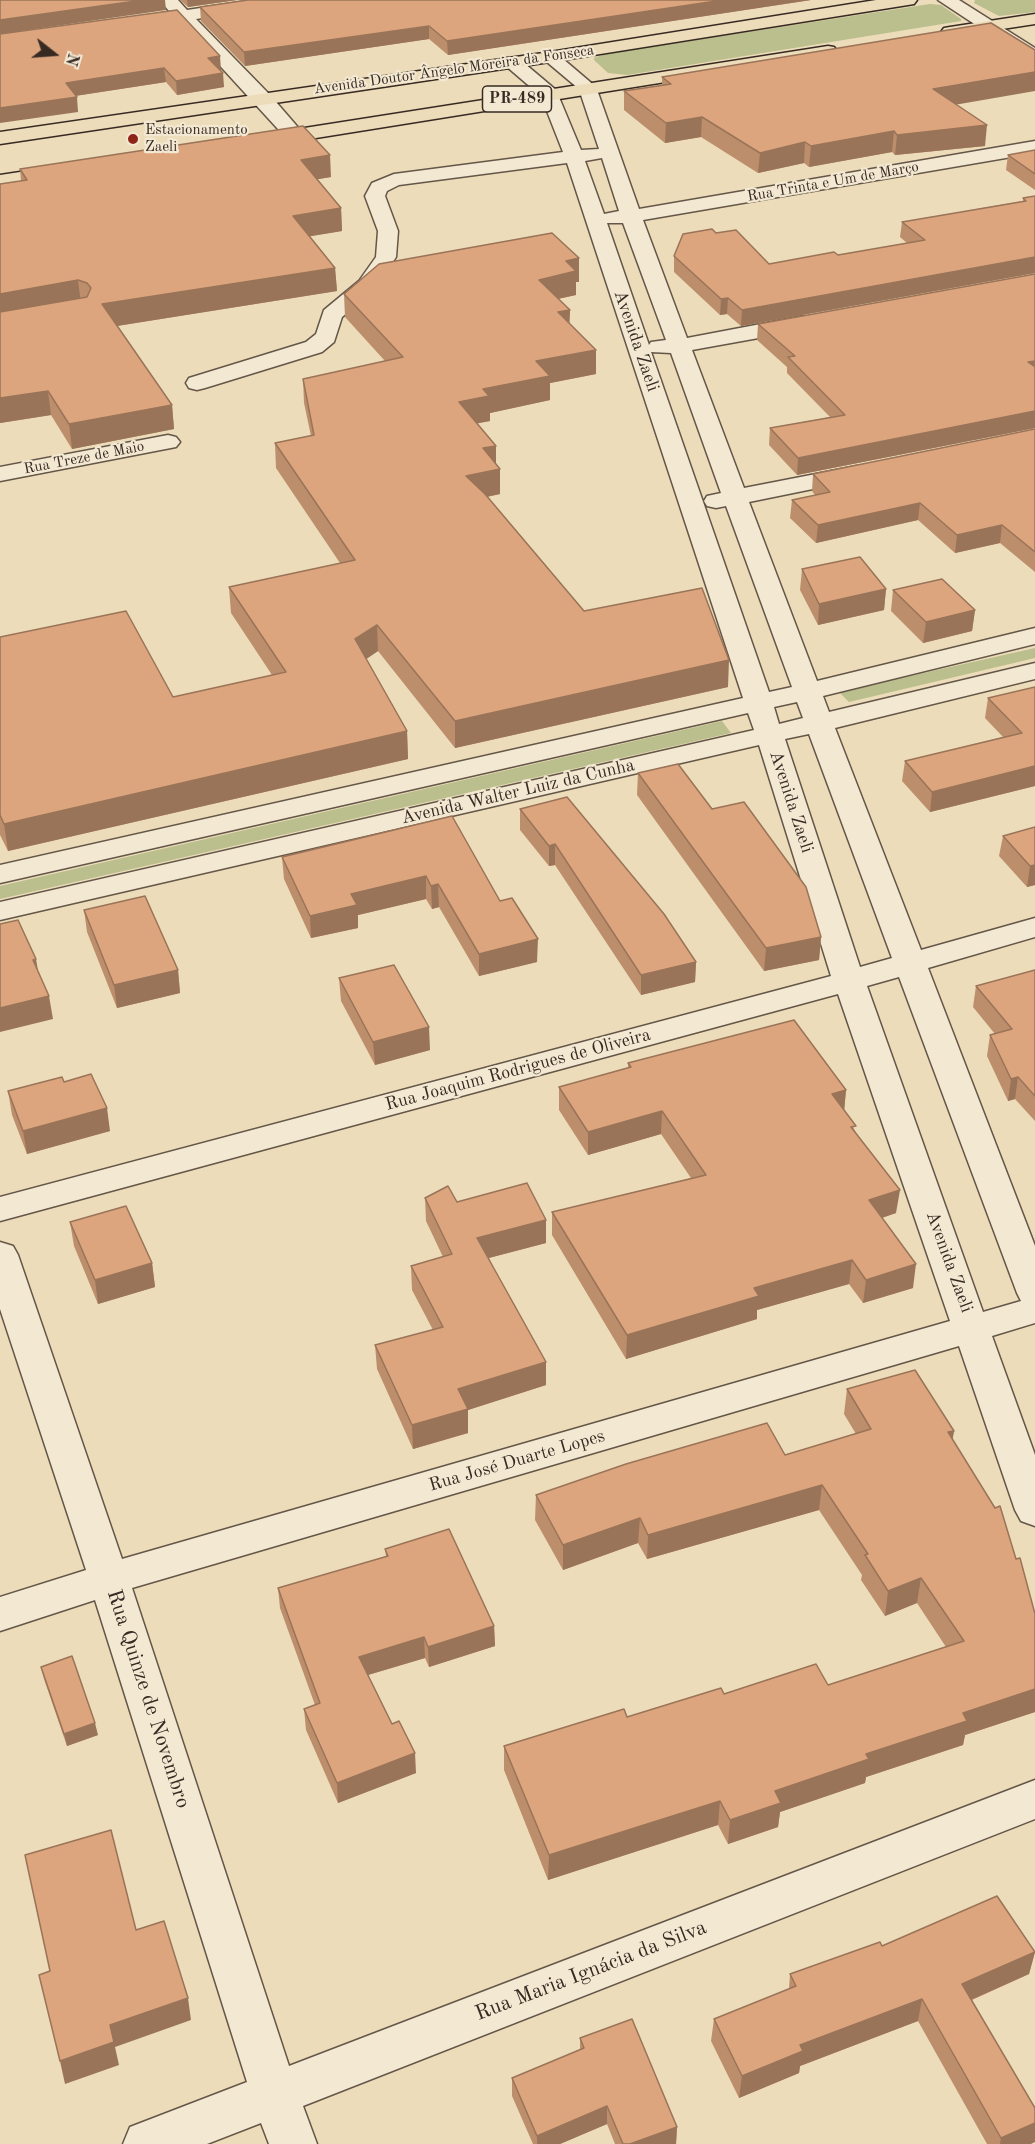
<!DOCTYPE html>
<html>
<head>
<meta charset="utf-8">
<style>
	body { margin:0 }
	#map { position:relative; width:1035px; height:2144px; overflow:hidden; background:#ecdcb9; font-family:"Old Standard TT",serif }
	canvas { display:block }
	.north { position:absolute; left:24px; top:24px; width:60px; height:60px; -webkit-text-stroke:4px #f3e8d2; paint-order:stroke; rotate:107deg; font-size:16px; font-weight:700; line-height:24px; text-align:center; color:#372a23 }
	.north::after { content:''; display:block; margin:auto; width:21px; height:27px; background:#372a23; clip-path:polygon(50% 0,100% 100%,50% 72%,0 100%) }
</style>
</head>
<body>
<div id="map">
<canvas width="1035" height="2144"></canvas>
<div class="north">N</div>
</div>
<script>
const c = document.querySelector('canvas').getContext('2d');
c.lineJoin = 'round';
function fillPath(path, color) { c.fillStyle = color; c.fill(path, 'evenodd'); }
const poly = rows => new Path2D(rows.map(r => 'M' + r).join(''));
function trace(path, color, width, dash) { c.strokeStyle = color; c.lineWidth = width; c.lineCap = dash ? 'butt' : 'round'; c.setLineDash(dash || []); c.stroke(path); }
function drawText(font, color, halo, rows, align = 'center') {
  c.font = font + ' "Old Standard TT",serif'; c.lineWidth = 4.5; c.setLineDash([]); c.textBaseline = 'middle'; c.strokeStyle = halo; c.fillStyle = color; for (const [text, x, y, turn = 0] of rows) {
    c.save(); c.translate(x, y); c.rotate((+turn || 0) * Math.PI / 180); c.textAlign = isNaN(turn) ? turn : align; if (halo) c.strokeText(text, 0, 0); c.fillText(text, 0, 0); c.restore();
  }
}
fillPath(poly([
	[975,0,1035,0,1035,12,999,16,974,3],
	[930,4,941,5,961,19,961,21,627,75,608,73,594,60,594,58,605,54],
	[1035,648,1035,658,849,702,839,692],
	[722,721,731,733,0,899,0,886]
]), '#babf8d');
const minor = poly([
	[164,0,178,0,187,10,255,0,300,0,297,4,291,5,196,19,270,95,302,132,305,136,302,140,288,140,179,21,138,27,132,26,129,22,132,18,170,12,162,3,164,0],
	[938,0,959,0,1035,48,1035,61,1029,60,938,0],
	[550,52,556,53,596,87,639,209,1035,141,1035,153,643,220,687,338,803,316,811,318,814,323,811,328,803,330,692,350,744,488,857,466,866,468,869,473,866,478,857,480,749,502,817,681,1035,628,1035,644,823,696,829,712,1035,663,1035,679,835,728,921,950,1035,918,1035,937,928,968,1035,1246,1035,1323,992,1336,1035,1455,1035,1526,1021,1521,1015,1510,959,1346,132,1588,289,2066,1035,1780,1035,1819,303,2106,317,2144,269,2144,261,2123,207,2144,123,2144,130,2127,247,2082,95,1600,0,1631,0,1597,86,1570,0,1309,0,1242,13,1246,18,1255,122,1559,950,1321,838,994,0,1221,0,1197,831,976,759,745,0,920,0,902,754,730,748,713,0,883,0,865,743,698,567,163,399,185,387,191,385,196,398,231,396,257,375,290,342,317,334,342,322,352,205,388,197,390,189,388,186,383,189,378,306,342,316,334,324,310,359,281,376,257,378,231,365,196,372,183,394,174,563,152,541,96,506,66,503,62,506,58,518,58,556,90,581,150,599,149,579,89,541,57,544,53,550,52],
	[602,158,619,211,604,214,585,161,602,158],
	[607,223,623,223,666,340,651,342,649,345,607,223],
	[651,352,671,353,721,493,707,496,704,501,707,506,716,508,726,506,792,687,769,692,651,352],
	[797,702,803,718,779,724,774,707,797,702],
	[809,734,892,958,860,967,785,739,809,734],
	[899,977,1017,1293,1021,1301,983,1312,867,986,899,977],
	[168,435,176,437,180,442,176,447,0,481,0,467,168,435]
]);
const major = poly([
	[876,0,917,0,914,4,908,5,550,62,0,144,0,132,550,52,876,0],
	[1035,14,1035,24,950,37,944,36,941,32,944,28,950,27,1035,14],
	[828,46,834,47,837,51,834,55,266,146,259,144,256,140,259,136,266,134,828,46],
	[66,165,73,167,76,171,73,175,0,187,0,175,66,165]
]);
trace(minor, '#645648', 3);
trace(major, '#372a23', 3);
fillPath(minor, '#f3e8d2');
fillPath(major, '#ecdcb9');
fillPath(poly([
	[180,0,237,0,188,7],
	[811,0,448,55,429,39,245,66,201,21,200,7],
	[0,34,220,56,220,70,224,87,177,95,166,82,75,96,78,112],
	[662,77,956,104,985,146,895,155,892,152,809,167,804,163,758,173,701,137,665,143,624,110,624,91,662,85],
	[1035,150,1035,190,1006,170,1008,155],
	[20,169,331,177,317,179,341,208,342,231,310,236,335,268,337,291,117,326,172,405,174,429,72,449,51,415,0,423,0,184,21,181],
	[1035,196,1035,273,741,326,727,314,720,315,674,272,674,256,716,233,769,264,838,255,907,243,900,237,902,222,1023,201,1023,198],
	[579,258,579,282,576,282,576,295,558,299,570,310,569,324,596,350,596,374,550,383,550,400,490,413,490,421,477,423,496,465,500,494,487,497,584,611,728,687,455,748,378,651,366,659,407,731,408,759,8,851,0,835,0,637,173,697,272,675,231,613,229,587,340,563,276,468,275,443,311,436,304,403,303,379,385,361,345,317,344,294],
	[1035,274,1035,428,797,475,769,445,770,428,830,417,787,373,787,367,757,340,758,324],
	[1035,429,1035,572,1000,543,955,553,918,520,816,543,790,518,792,500,815,495,812,491,813,474],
	[802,569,886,589,884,610,818,625,800,590],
	[893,590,975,610,972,631,923,643,891,611],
	[1035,687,1035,786,930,812,902,781,905,761,1003,737,985,718,988,698],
	[638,773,712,809,821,937,819,960,764,971,637,795],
	[520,809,696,962,695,982,641,995,555,865,549,866,520,830],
	[452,816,500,901,537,962,479,976,439,907,432,909,426,899,358,915,358,928,311,938,284,879,282,857],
	[1035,827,1035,885,1027,887,999,856,1003,836],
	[84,910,178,970,180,993,117,1008,87,932],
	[1035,970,1035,1121,1015,1099,1008,1101,987,1056,990,1035,995,1034,973,1007,976,986],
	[339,978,430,1050,375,1065,341,1001],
	[628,1063,846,1090,844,1109,896,1213,882,1218,913,1288,863,1303,849,1284,757,1310,757,1319,626,1359,552,1235,552,1212,691,1178,661,1134,588,1155,559,1110,559,1087,628,1068],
	[64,1082,110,1131,27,1154,12,1115,8,1091],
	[425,1198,457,1202,546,1220,546,1243,489,1258,546,1385,468,1410,468,1433,413,1449,377,1369,375,1345,433,1330,412,1290,411,1266,443,1257,426,1221],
	[70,1222,152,1263,155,1287,98,1304,74,1246],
	[847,1389,954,1431,952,1440,1016,1559,1035,1614,1035,1712,965,1735,963,1745,866,1777,865,1783,780,1812,778,1827,728,1844,718,1825,548,1880,504,1770,504,1746,724,1694,828,1685,946,1647,917,1603,885,1616,861,1580,862,1575,819,1510,647,1559,638,1543,563,1570,535,1520,536,1495,785,1455,856,1434,844,1414],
	[385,1549,494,1626,495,1646,429,1667,425,1658,368,1675,416,1773,338,1803,306,1730,304,1709,315,1705,280,1608,278,1588,386,1557],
	[41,1667,98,1735,67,1746,44,1679],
	[882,1946,1035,1952,1029,1974,972,2000,1031,2144,987,2144,918,2021,800,2066,799,2073,739,2098,711,2041,714,2019,789,1989,790,1974],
	[580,2038,677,2127,676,2144,615,2144,607,2124,560,2144,533,2144,512,2096,512,2078,580,2050]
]), '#bd8e6c');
fillPath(poly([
	[143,0,165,0,166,10,0,34,0,20],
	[187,0,237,0,188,7],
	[723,0,811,0,448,55,447,41],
	[429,26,429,39,245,66,244,52],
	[220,56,221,70,210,72,208,58],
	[164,68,166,82,68,97,66,83],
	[1035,72,1035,91,931,109,933,89],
	[223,73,224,87,177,95,176,81],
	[77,97,78,112,0,123,0,108],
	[702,117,701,137,665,143,666,123],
	[987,125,985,146,895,155,897,135],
	[894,131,892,152,809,167,811,146],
	[805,142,804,163,758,173,760,153],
	[330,155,331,177,302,182,301,160],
	[341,208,342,231,294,239,293,216],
	[1035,257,1035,273,741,326,742,310],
	[579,258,579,282,576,282,576,295,538,303,539,280,566,261],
	[335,268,337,291,104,328,102,304],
	[78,280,81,304,0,318,0,294],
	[728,298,727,314,720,315,721,299],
	[570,310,569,334,558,312],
	[596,350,596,374,550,383,550,400,490,413,490,421,459,427,459,402,536,361],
	[1035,361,1035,377,1028,362],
	[48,391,51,415,0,423,0,398],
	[172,405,174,429,72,449,69,424],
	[1035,411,1035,428,797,475,798,458],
	[496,446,496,470,500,469,500,494,466,501,466,476,483,448],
	[920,503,918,520,816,543,818,525],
	[1002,525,1000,543,955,553,957,535],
	[886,589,884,610,818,625,819,604],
	[975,610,972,631,923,643,926,622],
	[377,625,378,651,356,666,355,639],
	[729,660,728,687,455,748,455,721],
	[407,731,408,759,8,851,4,824],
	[1035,766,1035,786,930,812,932,792],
	[555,844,555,865,549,866,549,846],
	[1035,865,1035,885,1027,887,1030,866],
	[426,876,426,899,358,915,358,928,311,938,310,916,351,894],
	[438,884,439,907,432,909,431,886],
	[821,937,819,960,764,971,766,948],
	[538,939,537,962,479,976,479,954],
	[36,959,40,982,33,960],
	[696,962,695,982,641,995,641,975],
	[178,970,180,993,117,1008,114,985],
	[49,996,53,1019,0,1032,0,1008],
	[429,1027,430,1050,375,1065,373,1042],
	[1018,1077,1015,1099,1008,1101,1011,1079],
	[846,1090,844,1113,832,1094],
	[107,1108,110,1131,27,1154,23,1131],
	[662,1111,661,1134,588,1155,588,1132],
	[900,1190,896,1213,866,1223,869,1200],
	[546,1220,546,1243,477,1261,477,1238],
	[852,1260,849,1284,757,1310,757,1319,626,1359,627,1335,754,1288],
	[152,1263,155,1287,98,1304,95,1280],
	[916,1264,913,1288,863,1303,866,1280],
	[546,1362,546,1385,468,1410,468,1433,413,1449,412,1425,458,1389],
	[954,1431,950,1455,948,1432],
	[822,1485,819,1510,647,1559,648,1535],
	[640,1518,638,1543,563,1570,563,1545],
	[921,1578,917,1603,885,1616,888,1591],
	[494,1626,495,1646,429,1667,428,1647],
	[424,1637,425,1658,361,1677,359,1657],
	[1035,1689,1035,1712,965,1735,963,1745,866,1777,865,1783,780,1812,778,1827,728,1844,730,1820,775,1791,866,1754,963,1713],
	[95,1723,98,1735,67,1746,64,1734],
	[415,1753,416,1773,338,1803,337,1783],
	[720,1801,718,1825,548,1880,549,1855],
	[1035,1952,1029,1974,957,2006,962,1984],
	[188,1998,191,2020,115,2047,119,2065,65,2084,60,2061,110,2025],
	[922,1999,918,2021,800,2066,799,2073,739,2098,742,2076,800,2045],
	[607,2106,607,2124,560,2144,537,2144,537,2136],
	[1035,2123,1035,2142,1031,2144,1000,2144,1001,2138],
	[677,2127,676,2144,630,2144]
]), '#9a7458');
const building = poly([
	[0,0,143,0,0,20,0,0],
	[248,0,723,0,447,41,429,26,244,52,200,7,248,0],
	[177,10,220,56,208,58,223,73,176,81,164,68,66,83,77,97,0,108,0,34,177,10],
	[991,23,1035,50,1035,72,933,89,987,125,897,135,894,131,811,146,805,142,760,153,702,117,666,123,624,91,671,84,662,77,991,23],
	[303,126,330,155,301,160,341,208,293,216,335,268,102,304,172,405,69,424,48,391,0,398,0,312,87,297,91,288,87,283,78,280,0,294,0,184,27,180,20,169,303,126],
	[1035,150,1035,174,1008,155,1035,150],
	[1035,196,1035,257,742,310,728,298,721,299,674,256,683,234,712,229,716,233,736,230,769,264,834,252,838,255,925,240,902,222,1026,201,1023,198,1035,196],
	[552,233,579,258,566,261,576,271,539,280,570,310,558,312,596,350,536,361,550,376,483,389,489,396,459,402,496,446,483,448,500,469,466,476,485,494,584,611,702,588,729,660,455,721,377,625,355,639,407,731,4,824,0,815,0,637,126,611,173,697,286,672,229,587,355,560,275,443,314,435,303,379,403,357,344,294,379,264,552,233],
	[1035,274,1035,361,1028,362,1035,367,1035,411,798,458,770,428,845,415,788,357,795,356,758,324,1035,274],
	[1035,429,1035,552,1002,525,957,535,920,503,818,525,792,500,830,492,813,474,1035,429],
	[860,557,886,589,819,604,802,569,860,557],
	[942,579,975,610,926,622,893,590,942,579],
	[1035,687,1035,766,932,792,905,761,1022,733,988,698,1035,687],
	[678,764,712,809,744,802,806,887,821,937,766,948,638,773,678,764],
	[567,797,664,914,696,962,641,975,555,844,549,846,520,809,567,797],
	[452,816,500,901,512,898,538,939,479,954,438,884,431,886,426,876,351,894,357,905,310,916,282,857,452,816],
	[1035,827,1035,865,1030,866,1003,836,1035,827],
	[145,896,178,970,114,985,84,910,145,896],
	[18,920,36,959,33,960,49,996,0,1008,0,924,18,920],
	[394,965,429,1027,373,1042,339,978,394,965],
	[1035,970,1035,1096,1018,1077,1011,1079,990,1035,1012,1029,976,986,1035,970],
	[794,1020,846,1090,832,1094,856,1126,851,1127,900,1190,869,1200,916,1264,866,1280,852,1260,754,1288,759,1296,627,1335,552,1212,706,1175,662,1111,588,1132,559,1087,631,1067,628,1063,794,1020],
	[91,1074,107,1108,23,1131,8,1091,62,1077,64,1082,91,1074],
	[527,1183,546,1220,477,1238,546,1362,458,1389,468,1409,412,1425,375,1345,443,1327,411,1266,452,1254,425,1198,448,1186,457,1202,527,1183],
	[126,1206,152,1263,95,1280,70,1222,126,1206],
	[915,1370,954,1431,948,1432,995,1508,1000,1506,1016,1559,1020,1558,1035,1614,1035,1689,963,1713,967,1721,866,1754,869,1759,775,1791,781,1803,730,1820,720,1801,549,1855,504,1746,624,1709,627,1717,721,1688,724,1694,816,1664,828,1685,964,1641,921,1578,888,1591,865,1555,868,1554,822,1485,648,1535,640,1518,563,1545,536,1495,626,1464,767,1423,785,1455,871,1429,847,1389,915,1370],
	[449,1529,494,1626,428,1647,424,1637,359,1657,392,1724,399,1721,415,1753,337,1783,304,1709,320,1703,278,1588,388,1556,385,1549,449,1529],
	[72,1656,95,1723,64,1734,41,1667,72,1656],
	[111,1830,136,1930,164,1921,188,1998,110,2025,114,2042,60,2061,39,1975,50,1971,25,1855,111,1830],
	[997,1896,1035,1952,962,1984,1035,2108,1035,2123,1001,2138,922,1999,800,2045,803,2051,742,2076,714,2019,796,1986,790,1974,880,1942,882,1946,997,1896],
	[632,2019,677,2127,630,2144,623,2144,607,2106,537,2136,512,2078,584,2048,580,2038,632,2019]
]);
fillPath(building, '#dca57e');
trace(building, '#9a7458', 1.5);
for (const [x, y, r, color] of [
	[133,139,6,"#8f2418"]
]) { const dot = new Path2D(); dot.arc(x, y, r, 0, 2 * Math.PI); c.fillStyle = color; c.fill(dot); trace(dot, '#f3e8d2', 2); }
drawText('15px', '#372a23', '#f3e8d2', [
	["Avenida Doutor Ângelo Moreira da Fonseca",454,70,-8],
	["Rua Trinta e Um de Março",833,182,-10],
	["Rua Treze de Maio",84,458,-11]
]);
drawText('15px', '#372a23', '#f3e8d2', [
	["Estacionamento",145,130],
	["Zaeli",145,147]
], 'left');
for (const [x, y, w] of [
	[517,99,69]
]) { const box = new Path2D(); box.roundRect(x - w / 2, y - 13, w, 26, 4.5); c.fillStyle = '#f3e8d2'; c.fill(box); trace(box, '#372a23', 1.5); }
drawText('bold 16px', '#372a23', null, [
	["PR-489",517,99]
]);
drawText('18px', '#372a23', '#f3e8d2', [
	["Avenida Zaeli",636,341,71],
	["Avenida Walter Luiz da Cunha",518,792,-13],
	["Avenida Zaeli",791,802,72],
	["Rua Joaquim Rodrigues de Oliveira",518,1070,-15],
	["Avenida Zaeli",949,1262,70],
	["Rua José Duarte Lopes",517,1461,-16]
]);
drawText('21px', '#372a23', '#f3e8d2', [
	["Rua Quinze de Novembro",148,1699,72],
	["Rua Maria Ignácia da Silva",591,1971,-21]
]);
</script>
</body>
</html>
